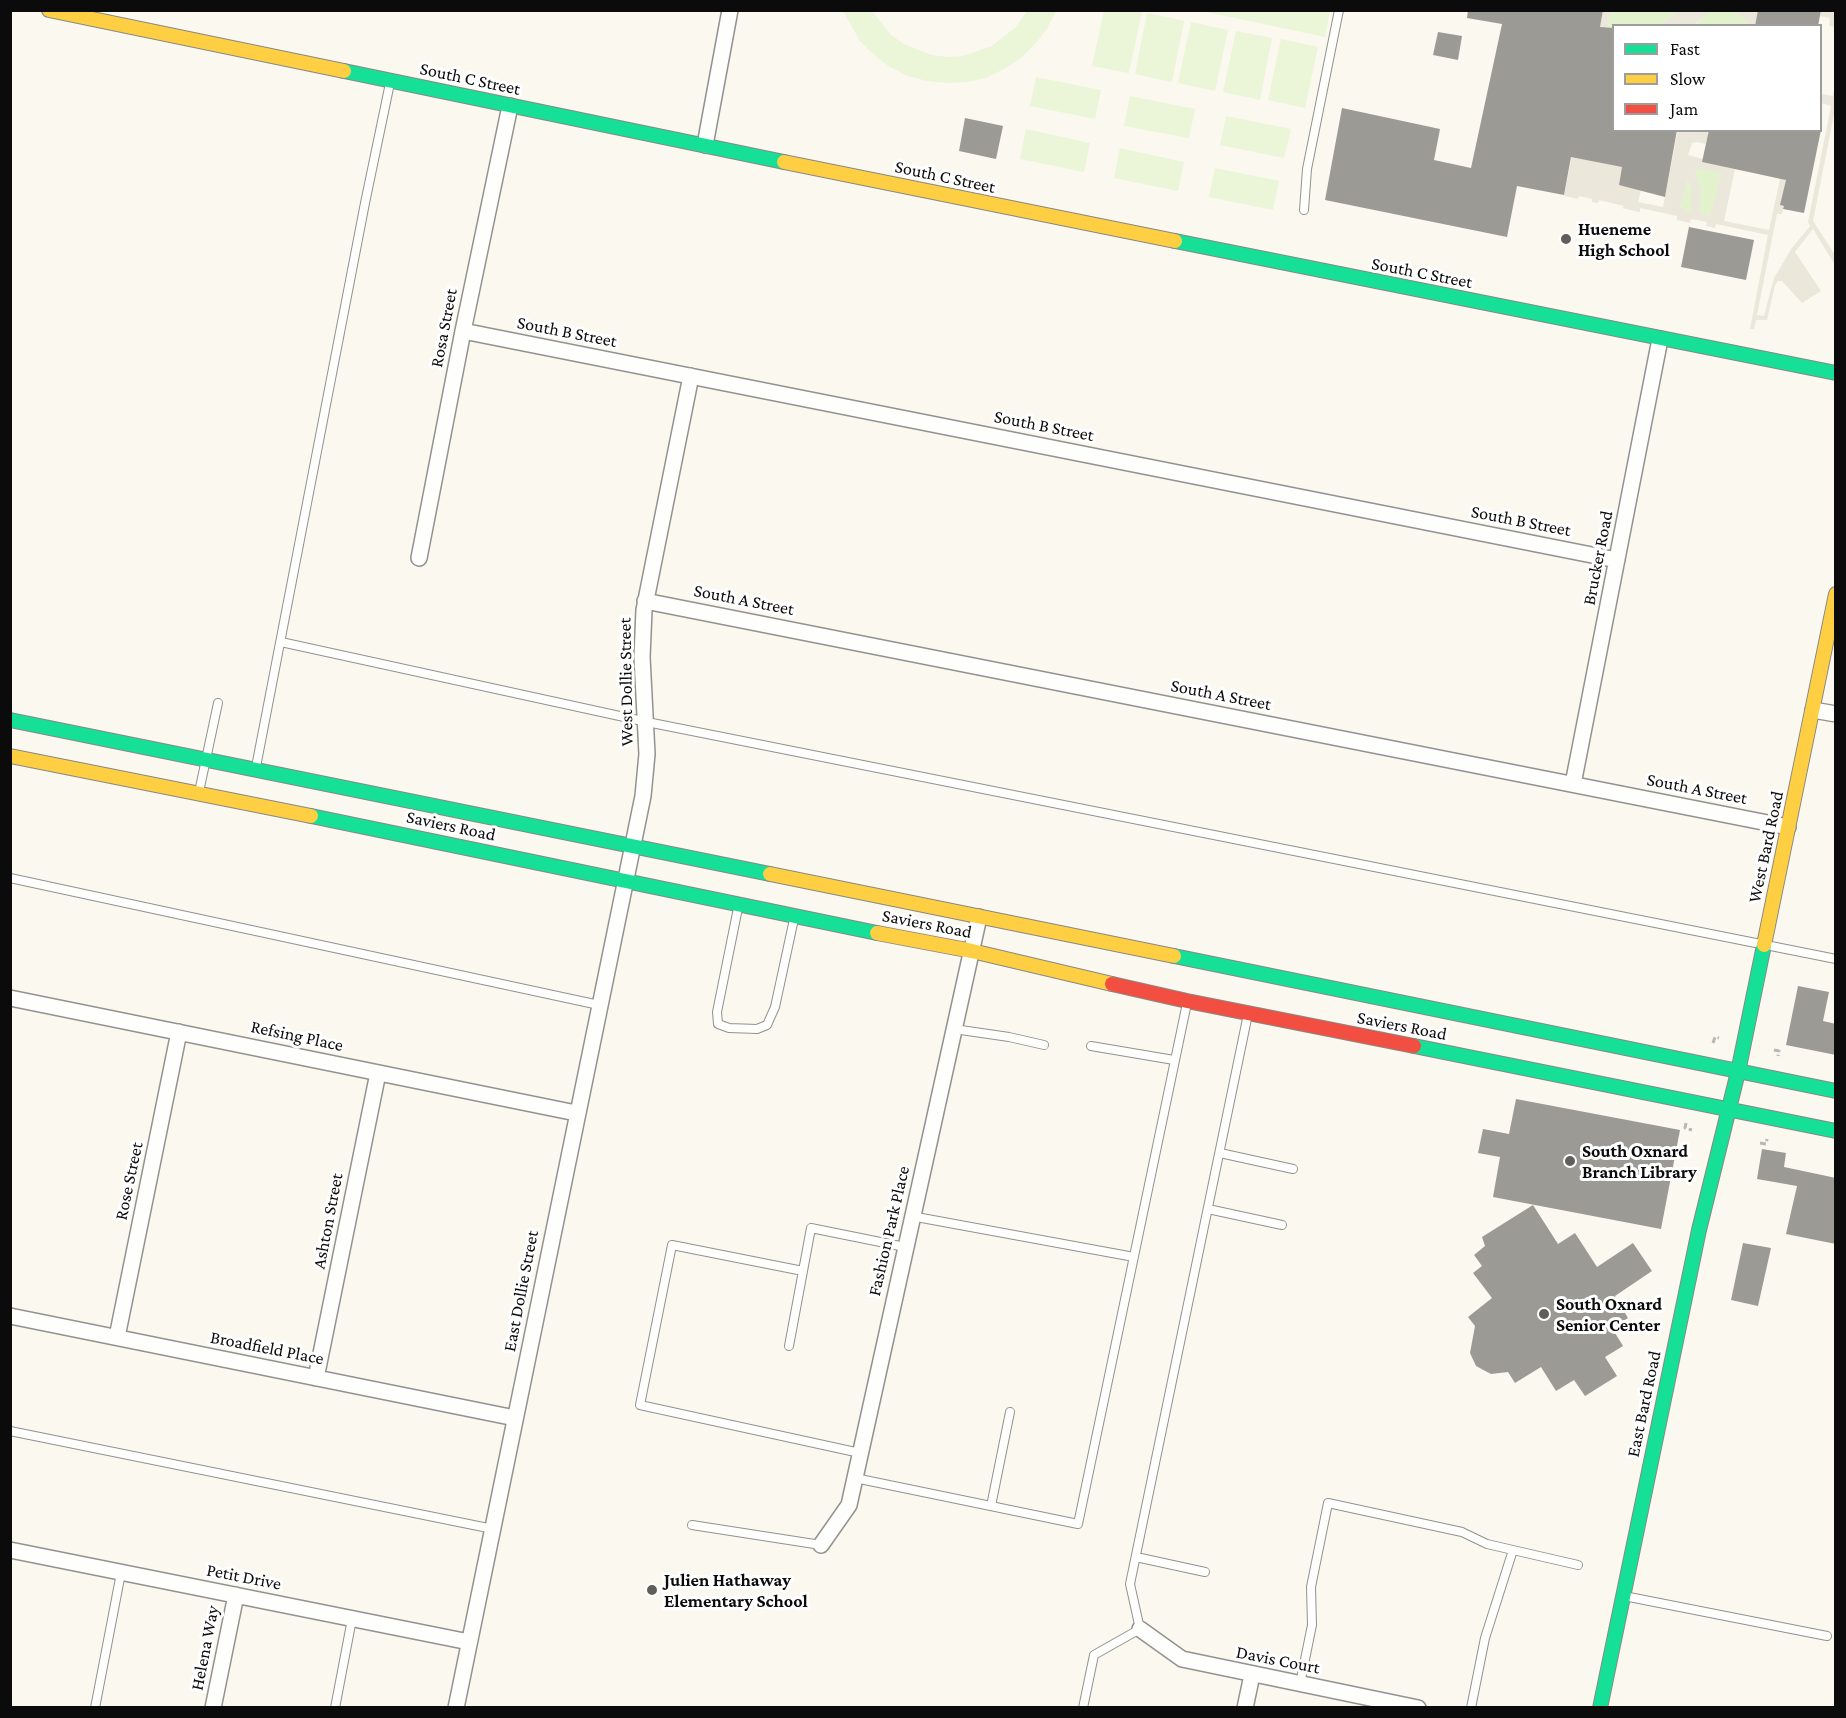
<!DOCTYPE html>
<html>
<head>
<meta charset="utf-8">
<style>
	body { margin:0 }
	#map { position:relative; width:1846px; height:1718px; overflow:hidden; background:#faf8ef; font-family:"Crimson Pro",serif }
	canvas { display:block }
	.frame { position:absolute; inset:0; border:12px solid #0b0b0b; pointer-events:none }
	.legend { position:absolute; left:1612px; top:24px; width:210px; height:108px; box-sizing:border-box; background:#fff; border:2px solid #9d9d9d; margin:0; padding:8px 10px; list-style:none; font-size:18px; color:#0b0b0b }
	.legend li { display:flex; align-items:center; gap:12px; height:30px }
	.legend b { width:30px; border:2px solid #9d9d9d }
</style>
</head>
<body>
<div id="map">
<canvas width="1846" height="1718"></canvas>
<div class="frame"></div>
<ul class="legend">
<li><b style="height:8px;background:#16e098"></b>Fast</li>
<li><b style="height:8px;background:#ffcf43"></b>Slow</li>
<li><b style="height:8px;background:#f24e42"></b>Jam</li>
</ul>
</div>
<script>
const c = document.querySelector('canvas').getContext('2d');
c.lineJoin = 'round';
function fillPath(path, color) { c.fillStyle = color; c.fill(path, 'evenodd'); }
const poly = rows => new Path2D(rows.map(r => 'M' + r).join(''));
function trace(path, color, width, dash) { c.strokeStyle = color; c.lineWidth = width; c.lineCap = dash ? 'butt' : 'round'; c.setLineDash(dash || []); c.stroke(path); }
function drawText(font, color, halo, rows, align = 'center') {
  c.font = font + ' "Crimson Pro",serif'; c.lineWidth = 6; c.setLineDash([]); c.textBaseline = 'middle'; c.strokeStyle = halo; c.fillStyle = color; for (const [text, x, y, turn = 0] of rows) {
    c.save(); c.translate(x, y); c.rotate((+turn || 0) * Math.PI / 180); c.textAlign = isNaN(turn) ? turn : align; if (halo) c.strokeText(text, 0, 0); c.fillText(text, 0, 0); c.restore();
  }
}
fillPath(poly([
	[1711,10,1735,11,1751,25,1694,26],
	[1611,11,1678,11,1661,25,1614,26,1613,46,1604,44],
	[1693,167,1721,173,1712,216,1700,213,1700,188],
	[1686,177,1691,191,1692,212,1680,209]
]), '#e1f2cc');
fillPath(poly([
	[1133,10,1142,12,1129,73,1092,66,1104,11],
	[843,11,872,11,891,35,904,44,932,55,947,57,963,56,992,46,1016,27,1027,11,1056,11,1047,29,1035,44,1021,58,1004,69,986,78,967,82,947,83,927,81,908,76,890,67,874,55,860,41],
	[1202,11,1330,11,1325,37],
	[1147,13,1184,21,1172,82,1135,74],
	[1191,22,1228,30,1215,91,1178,83],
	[1236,31,1272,38,1260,100,1223,92],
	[1281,39,1318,47,1305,108,1268,100],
	[1036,77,1101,90,1095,119,1030,106],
	[1130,96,1195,109,1189,138,1124,126],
	[1226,116,1291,129,1284,158,1220,145],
	[1026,129,1090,143,1084,172,1020,159],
	[1120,148,1184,162,1178,191,1114,178],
	[1215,168,1279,181,1273,210,1209,197]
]), '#ebf5d7');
fillPath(poly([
	[1603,11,1611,11,1604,44,1598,162,1622,167,1619,185,1641,190,1638,202,1663,207,1678,130,1709,131,1706,144,1697,142,1692,143,1688,155,1703,159,1703,162,1735,169,1724,221,1769,230,1780,179,1759,174,1760,170,1786,179,1781,205,1784,206,1782,214,1777,214,1757,315,1764,316,1774,278,1792,248,1810,226,1808,222,1831,106,1821,103,1821,94,1833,96,1835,85,1835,109,1813,221,1835,255,1835,265,1813,229,1795,252,1821,291,1802,303,1782,281,1778,281,1775,285,1767,320,1756,320,1754,329,1750,329,1768,235,1716,224,1715,228,1706,226,1707,222,1691,219,1690,223,1677,220,1677,216,1640,208,1640,212,1622,208,1624,206,1599,200,1598,203,1592,202,1592,199,1579,196,1578,199,1564,196,1592,54,1594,54],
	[1694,168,1721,173,1711,216,1700,213,1700,188],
	[1687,179,1691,191,1691,212,1680,208],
	[1678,11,1678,10,1711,11,1694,25,1661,25],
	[1735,11,1758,11,1755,25,1751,25],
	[1821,11,1835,11,1835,27,1829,26,1830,18,1820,16]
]), '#ebe7da');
fillPath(poly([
	[1468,10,1603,10,1600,27,1614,28,1614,130,1677,130,1665,197,1619,185,1622,167,1571,157,1564,195,1517,186,1507,237,1325,200,1342,108,1440,129,1434,160,1471,168,1502,24,1467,18],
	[1758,10,1821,10,1818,26,1755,26],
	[1438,32,1462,36,1458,60,1433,55],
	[965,118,1003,126,996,159,959,151],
	[1709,130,1821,130,1804,213,1783,209,1784,206,1780,205,1786,180,1702,162],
	[1689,227,1754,240,1746,280,1681,267],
	[1798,986,1829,992,1823,1021,1836,1024,1836,1055,1786,1045],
	[1516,1099,1680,1130,1661,1229,1493,1197,1500,1157,1478,1153,1483,1129,1509,1134],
	[1762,1149,1786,1153,1784,1167,1836,1178,1836,1244,1786,1234,1797,1186,1757,1179],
	[1533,1205,1558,1244,1575,1233,1597,1267,1633,1243,1652,1271,1615,1296,1628,1318,1612,1328,1623,1346,1605,1357,1617,1376,1585,1396,1574,1380,1556,1391,1541,1367,1515,1383,1508,1372,1491,1374,1476,1366,1470,1353,1475,1326,1468,1317,1492,1298,1473,1273,1482,1266,1474,1255,1485,1246,1482,1237],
	[1743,1243,1771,1248,1758,1306,1731,1300]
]), '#9c9a95');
const lane = poly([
	[1304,210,1307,169,1339,10],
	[281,642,647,722,1836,959],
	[256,767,365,203,390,83],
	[199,792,218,703],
	[10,878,599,1005],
	[738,908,717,1012,718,1024,729,1028,757,1029,767,1025,775,1007,794,919],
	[954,1029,1009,1037,1044,1045],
	[1091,1046,1174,1060],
	[1220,1153,1293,1169],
	[1208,1209,1282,1225],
	[911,1216,1134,1257],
	[803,1271,672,1245,640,1405,860,1453],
	[789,1346,811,1228,905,1247],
	[10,1431,493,1529],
	[855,1478,1078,1524,1187,1003],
	[991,1506,1010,1412],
	[692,1525,821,1545],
	[1136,1557,1205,1572],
	[1624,1596,1827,1636],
	[1300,1684,1312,1625,1311,1587,1328,1503,1462,1532,1487,1544,1578,1565],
	[95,1708,121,1573],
	[335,1708,352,1619],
	[1083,1708,1094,1655,1140,1629,1130,1584,1248,1014],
	[1471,1708,1485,1638,1513,1550]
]);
const street = poly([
	[705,145,730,10],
	[463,331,1617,560],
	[419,558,463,331,510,106],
	[645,601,1788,827],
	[1813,710,1836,714],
	[1573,784,1660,339],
	[10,998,576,1113],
	[10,1316,515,1418],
	[117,1337,179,1032],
	[316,1378,378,1073],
	[821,1545,849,1505,979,917],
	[10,1550,469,1642],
	[1140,1629,1182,1659,1418,1708],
	[213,1708,236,1595],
	[456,1708,643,796,647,754,642,657,644,610,691,376],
	[1245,1708,1252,1675]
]);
const fast = poly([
	[344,71,784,162],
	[1175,241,1836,373],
	[10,720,770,874],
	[311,816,877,933],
	[1174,956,1836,1091],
	[1414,1046,1836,1131],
	[1600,1708,1699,1230,1738,1072,1764,945]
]);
const slow = poly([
	[49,10,344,71],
	[784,162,1175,241],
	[10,756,311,816],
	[770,874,1174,956],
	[877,933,972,951,1112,984],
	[1764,945,1836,594]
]);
const jam = poly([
	[1112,984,1187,1001,1414,1046]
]);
trace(lane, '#93928e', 10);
trace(street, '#93928e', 18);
trace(fast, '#898884', 16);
trace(slow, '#898884', 16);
trace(jam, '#898884', 16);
trace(poly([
	[1713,1043,1715,1037,1719,1038],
	[1774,1050,1779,1051,1778,1056],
	[1686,1123,1685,1128,1692,1130],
	[1760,1143,1766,1144,1767,1139]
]), '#b7b7b5', 3, [6, 3]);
trace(lane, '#fefefd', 8);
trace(street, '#fefefd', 15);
trace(fast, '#16e098', 14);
trace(slow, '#ffcf43', 14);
trace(jam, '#f24e42', 14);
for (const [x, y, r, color] of [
	[1566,239,6,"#5f5e5b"],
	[1570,1161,6,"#5f5e5b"],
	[1544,1314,6,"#5f5e5b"],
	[652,1590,6,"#5f5e5b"]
]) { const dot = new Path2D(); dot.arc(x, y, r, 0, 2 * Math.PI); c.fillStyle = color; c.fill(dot); trace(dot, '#fff', 2); }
drawText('18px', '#0b0b0b', '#fff', [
	["South C Street",470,79,12],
	["South C Street",945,177,12],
	["South C Street",1422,273,11],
	["Rosa Street",444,328,-79],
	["South B Street",567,332,11],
	["South B Street",1044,426,11],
	["South B Street",1521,521,11],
	["Brucker Road",1598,558,-79],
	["South A Street",744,600,11],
	["West Dollie Street",626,682,-91],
	["South A Street",1221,695,11],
	["South A Street",1697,789,11],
	["Saviers Road",451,826,12],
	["West Bard Road",1766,847,-78],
	["Saviers Road",927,924,11],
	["Saviers Road",1402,1026,11],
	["Refsing Place",297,1036,12],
	["Rose Street",129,1181,-78],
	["Ashton Street",328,1221,-79],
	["Fashion Park Place",889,1231,-77],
	["East Dollie Street",521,1291,-79],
	["Broadfield Place",267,1348,11],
	["East Bard Road",1644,1404,-78],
	["Petit Drive",244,1577,11],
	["Helena Way",205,1648,-79],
	["Davis Court",1278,1660,11]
]);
drawText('bold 18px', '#0b0b0b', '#fff', [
	["Hueneme",1578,229],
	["High School",1578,250],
	["South Oxnard",1582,1151],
	["Branch Library",1582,1172],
	["South Oxnard",1556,1304],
	["Senior Center",1556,1325],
	["Julien Hathaway",664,1580],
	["Elementary School",664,1601]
], 'left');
</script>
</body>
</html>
